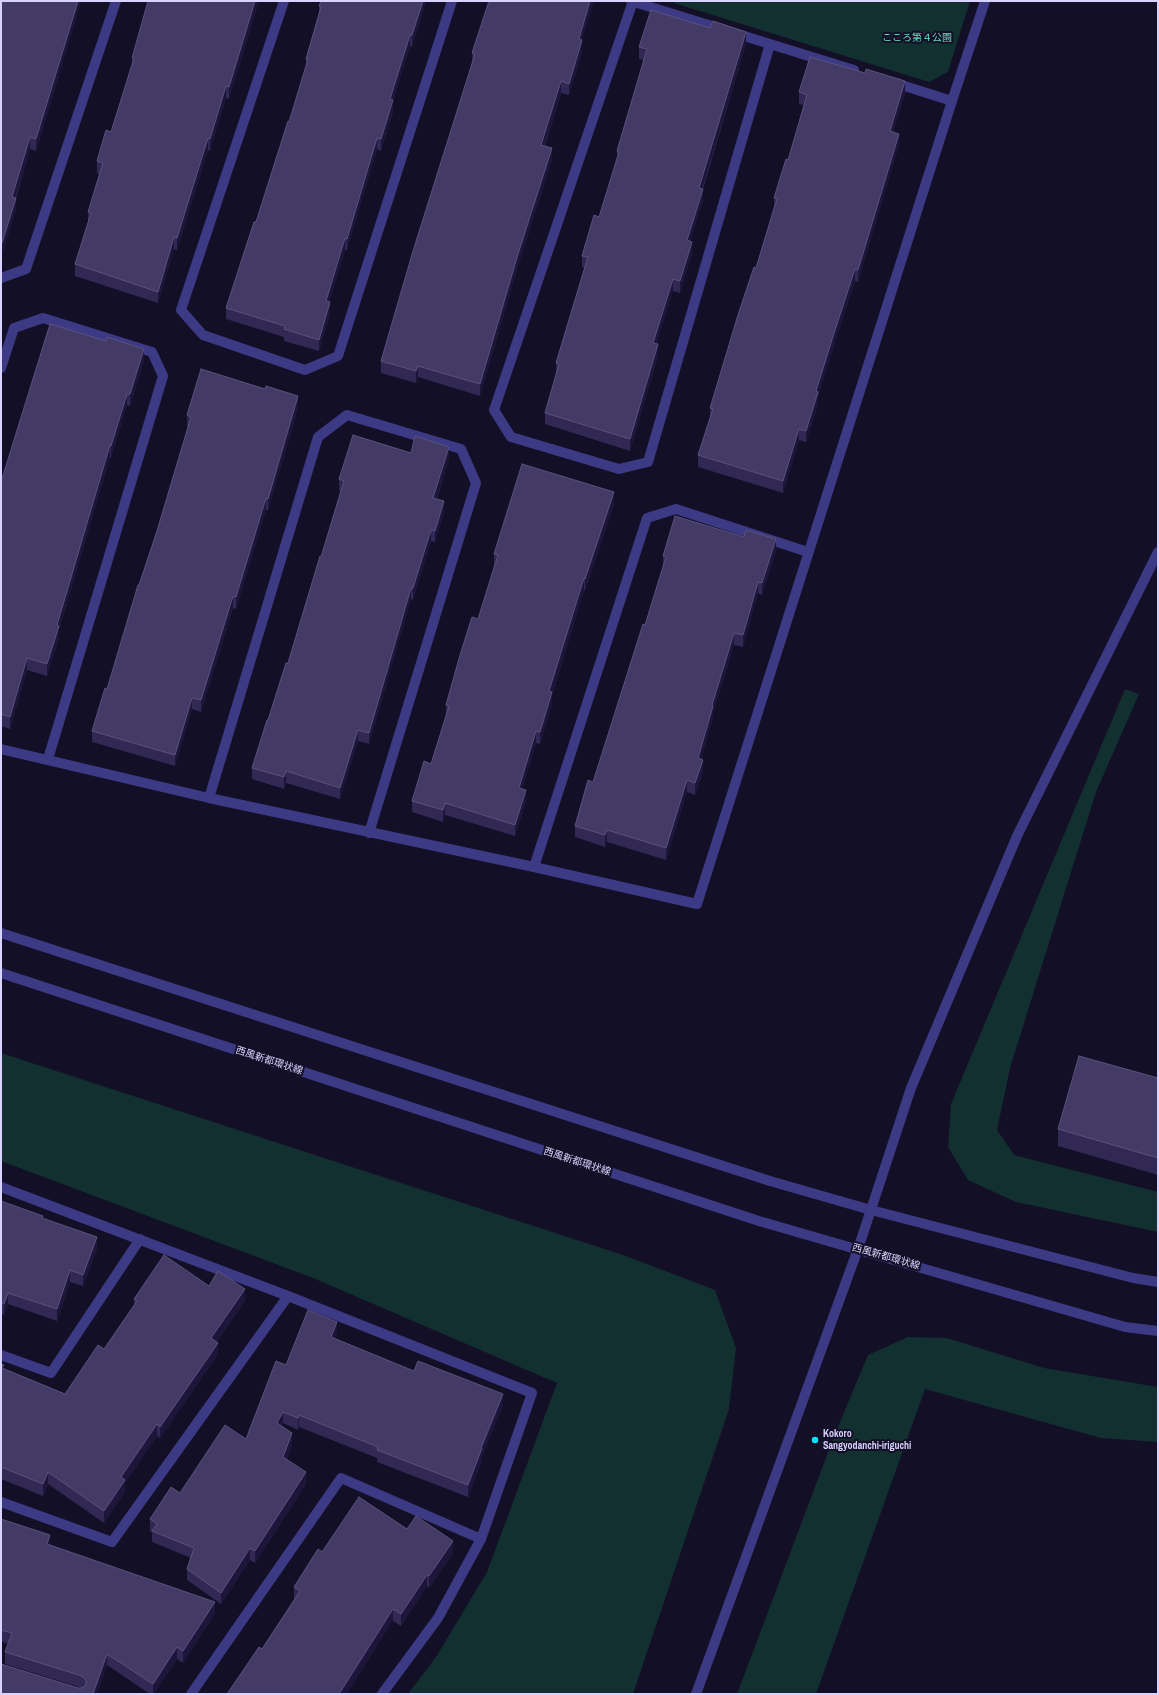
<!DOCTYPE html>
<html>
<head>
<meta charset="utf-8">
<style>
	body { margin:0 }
	#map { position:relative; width:1159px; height:1695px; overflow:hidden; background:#130f26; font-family:"Archivo Narrow",sans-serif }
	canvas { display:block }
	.frame { position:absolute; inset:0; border:2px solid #d9d4ff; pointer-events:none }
</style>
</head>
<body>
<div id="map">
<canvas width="1159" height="1695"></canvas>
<div class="frame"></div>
</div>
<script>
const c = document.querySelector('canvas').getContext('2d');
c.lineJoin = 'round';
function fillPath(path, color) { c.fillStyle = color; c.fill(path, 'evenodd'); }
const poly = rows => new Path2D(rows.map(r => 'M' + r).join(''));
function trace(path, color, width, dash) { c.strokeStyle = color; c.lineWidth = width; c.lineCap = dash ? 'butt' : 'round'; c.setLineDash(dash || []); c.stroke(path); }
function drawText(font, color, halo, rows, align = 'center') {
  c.font = font + ' "Archivo Narrow","Noto Sans JP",sans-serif'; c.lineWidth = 4; c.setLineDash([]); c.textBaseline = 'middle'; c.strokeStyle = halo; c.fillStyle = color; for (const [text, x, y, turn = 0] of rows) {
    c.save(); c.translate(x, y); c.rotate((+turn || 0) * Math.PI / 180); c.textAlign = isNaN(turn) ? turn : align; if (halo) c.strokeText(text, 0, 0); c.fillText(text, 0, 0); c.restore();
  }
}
fillPath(poly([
	[673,1,970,1,948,72,929,82,674,3],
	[1125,689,1139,694,1096,792,1010,1068,997,1130,1014,1155,1158,1192,1158,1232,1016,1202,968,1180,948,1147,951,1104],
	[1,1053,626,1256,715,1290,736,1348,729,1409,633,1694,408,1694,436,1657,487,1572,557,1383,313,1278,1,1161],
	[908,1337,947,1338,1044,1368,1158,1387,1158,1442,1101,1438,925,1389,816,1694,737,1694,835,1434,868,1355]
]), '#12302f');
trace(poly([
	[284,1,181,310,203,335,305,370,338,356,452,1],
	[631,1,854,70],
	[633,1,494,410,511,437,619,469,648,462,770,44],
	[952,101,985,1],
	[1,278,26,269,116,1],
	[1,368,14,328,43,318,152,352,163,376,48,759],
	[1,749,209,798,534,867,697,904,952,101,892,82],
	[209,798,318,437,347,415,461,449,476,483,369,833],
	[534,867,647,518,676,509,808,552],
	[1,933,770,1181,871,1210,1133,1278,1158,1282],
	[1,973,759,1221,1125,1327,1158,1331],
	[1,1187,288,1296,532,1393,481,1539,438,1618,382,1694],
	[1,1355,51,1373,140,1239],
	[1,1502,112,1542,288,1296],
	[191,1694,341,1478,481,1539],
	[696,1694,858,1249,911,1088,1017,836,1158,552]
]), '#3d3a85', 10);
fillPath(poly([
	[1,1,81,1,36,151,30,149,16,198,16,209,2,255,1,255],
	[259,1,229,99,226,98,210,151,208,150,177,250,174,249,158,303,75,276,75,264,88,223,88,212,99,174,97,173,97,161,111,132,132,65,132,58],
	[426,1,412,47,410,46,393,101,393,112,381,151,377,149,347,250,345,250,329,302,330,314,319,351,284,341,284,337,226,319,226,308,256,222,289,122,306,67,306,59,319,15,319,6],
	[582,41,582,52,569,95,561,93,545,146,552,160,518,266,480,396,418,377,416,383,381,373,381,361,472,65,472,53],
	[746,44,703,189,703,200,690,241,692,253,680,293,673,291,656,344,658,356,630,451,545,424,545,413,556,375,556,363,584,268,582,267,582,256,599,217,617,158,617,151,644,60,639,59,639,47],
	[799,92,905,93,893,132,899,145,858,282,855,281,835,341,818,397,818,404,806,442,799,440,783,493,698,467,698,455,710,418,710,408,756,268,774,206,774,198,788,160,804,105,799,104],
	[144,360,130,406,127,405,111,458,110,457,59,630,59,638,47,676,27,670,10,729,1,726,1,482],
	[298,408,268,510,266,510,236,609,233,608,201,712,192,709,175,766,92,742,92,731,107,689,139,585,157,531,188,427,187,427,187,415],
	[411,453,449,458,437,499,444,513,435,542,431,541,413,600,411,599,369,744,358,741,340,799,286,783,284,789,252,779,252,768,288,663,321,557,341,491,339,491,339,479],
	[614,504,585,591,584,590,552,696,552,704,540,744,536,743,522,789,526,801,515,836,445,815,443,822,412,812,412,801,431,764,446,716,446,705,478,619,494,566,494,554],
	[776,551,762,595,758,593,743,647,734,645,713,713,713,718,701,759,703,772,695,795,687,792,666,860,607,842,605,847,575,837,575,826,593,782,645,625,663,567,663,556],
	[1158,1078,1158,1175,1058,1146,1058,1129],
	[1,1201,43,1219,97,1249,83,1286,70,1282,57,1321,8,1304,4,1315,1,1314],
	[209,1286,245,1301,217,1341,218,1354,160,1438,157,1436,125,1483,125,1492,104,1523,48,1484,43,1496,1,1479,1,1364,4,1369,65,1394,104,1349,134,1306,134,1299],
	[337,1334,335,1339,414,1371,503,1405,482,1456,482,1460,468,1497,377,1462,377,1458,299,1427,298,1430,283,1423,282,1426,292,1445,287,1459,306,1484,255,1563,250,1560,221,1604,187,1580,187,1569,191,1558,152,1542,152,1533,150,1531,150,1519,180,1493,246,1439,286,1365],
	[1,1519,50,1545,215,1613,183,1663,177,1659,154,1694,150,1694,107,1665,97,1694,1,1694,82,1688,5,1664,5,1652,8,1644,1,1641],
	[407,1529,453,1553,429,1588,427,1586,401,1626,393,1621,262,1649,295,1599,294,1599,294,1587,322,1552]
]), '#312854');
fillPath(poly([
	[78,1,81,1,36,151,36,139],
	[255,1,259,1,229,99,229,87],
	[423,1,426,1,412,47,412,35],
	[590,1,594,1,582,41,582,52,569,95,569,84,579,39],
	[746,32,746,44,699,199,699,188],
	[410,35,410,46,393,101,393,112,381,151,381,139,390,99],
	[561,81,561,93,541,156,541,145],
	[905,81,905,93,890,143,890,131],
	[226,86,226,98,210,151,210,139],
	[899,134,899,145,858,282,858,270],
	[30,137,30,149,12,208,12,197],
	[208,138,208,150,177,250,177,238],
	[377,138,377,149,347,250,347,239],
	[552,148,552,160,518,266,480,396,480,384,518,254],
	[703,189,703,200,687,252,687,240],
	[16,198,16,209,2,255,2,243],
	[174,237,174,249,158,303,158,292],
	[345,238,345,250,326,312,326,301],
	[692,242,692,253,680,293,680,281],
	[855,269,855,281,818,397,818,404,806,442,806,431,816,391],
	[673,279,673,291,653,355,653,343],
	[330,302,330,314,319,351,319,340],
	[658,344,658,356,630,451,630,439],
	[144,349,144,360,130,406,130,394],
	[418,366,418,377,416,383,416,371],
	[127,394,127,405,111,458,111,446],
	[298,396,298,408,268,510,268,499],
	[799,429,799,440,783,493,783,481],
	[110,445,110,457,59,630,59,638,47,676,47,664,57,625],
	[449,447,449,458,433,510,433,498],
	[614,492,614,504,585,591,585,579],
	[266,498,266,510,236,609,236,597],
	[444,501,444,513,435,542,435,531],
	[431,530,431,541,413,600,413,588],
	[776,539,776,551,762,595,762,583],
	[584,578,584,590,552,696,552,704,540,744,540,732,549,691],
	[758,582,758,593,743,647,743,635],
	[411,588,411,599,369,744,369,733],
	[233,596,233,608,201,712,201,700],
	[734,633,734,645,713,713,713,718,698,770,698,758,712,705],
	[27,658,27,670,10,729,10,717],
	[192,698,192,709,175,766,175,755],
	[358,730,358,741,340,799,340,788],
	[536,731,536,743,519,799,519,788],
	[703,760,703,772,695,795,695,783],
	[286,771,286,783,284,789,284,777],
	[687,780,687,792,666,860,666,848],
	[526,790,526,801,515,836,515,825],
	[445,803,445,815,443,822,443,810],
	[607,830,607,842,605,847,605,835],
	[97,1237,97,1249,83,1286,83,1275],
	[70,1270,70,1282,57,1321,57,1309],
	[245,1289,245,1301,211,1349,211,1338],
	[8,1293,8,1304,4,1315,4,1304],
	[337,1322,337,1334,331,1349,331,1337],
	[218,1343,218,1354,160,1438,160,1427],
	[503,1394,503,1405,482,1456,482,1460,468,1497,468,1485,481,1448],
	[283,1412,283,1423,277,1435,277,1423],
	[299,1415,299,1427,298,1430,298,1418],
	[157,1424,157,1436,125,1483,125,1492,104,1523,104,1511,121,1477],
	[292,1433,292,1445,283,1469,283,1457],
	[48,1472,48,1484,43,1496,43,1484],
	[306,1472,306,1484,255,1563,255,1551],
	[50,1535,50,1547,47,1544],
	[453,1541,453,1553,429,1588,429,1576],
	[250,1548,250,1560,221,1604,221,1593],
	[427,1575,427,1586,401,1626,401,1614],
	[215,1602,215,1613,183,1663,183,1651],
	[393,1609,393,1621,347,1694,339,1694],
	[177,1647,177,1659,154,1694,153,1694,153,1684],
	[107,1654,107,1665,97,1694,93,1694]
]), '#1d163a');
const building = poly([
	[1,1,78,1,36,139,30,137,12,197,16,198,2,243,1,243,1,1],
	[148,1,255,1,229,87,226,86,210,139,208,138,177,238,174,237,158,292,75,264,91,213,88,212,103,163,97,161,106,130,111,132,134,58,132,58,148,1],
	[321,1,423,1,412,35,410,35,390,99,393,100,381,139,377,138,347,239,345,238,326,301,330,302,319,340,284,329,285,326,226,308,254,222,256,222,288,121,289,122,308,59,306,59,321,7,319,6,321,1],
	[489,1,590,1,579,39,582,40,569,84,561,81,541,145,552,148,518,254,480,384,418,366,416,371,381,361,413,251,475,54,472,53,489,1],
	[651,10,710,28,713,21,746,32,699,188,703,189,687,240,692,242,680,281,673,279,653,343,658,344,630,439,545,413,559,364,556,363,588,257,582,256,594,215,599,217,619,152,617,151,647,49,639,47,651,10],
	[810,57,865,73,866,69,905,81,890,131,899,134,858,270,855,269,835,330,816,391,818,392,806,431,799,429,783,481,698,455,713,409,710,408,738,315,754,267,756,268,777,199,774,198,786,159,788,160,807,95,799,92,810,57],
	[50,324,106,341,107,337,144,349,130,394,127,394,111,446,110,445,57,625,59,626,47,664,27,658,10,717,1,714,1,482,50,324],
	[201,369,265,389,266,386,298,396,268,499,266,498,236,597,233,596,201,700,192,698,175,755,92,731,105,688,107,689,138,585,139,585,157,531,191,417,187,415,201,369],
	[353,435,411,453,415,436,449,447,433,498,444,501,435,531,431,530,413,588,411,588,369,733,358,730,340,788,286,771,284,777,252,768,267,720,268,720,286,663,288,663,320,556,321,557,344,481,339,479,353,435],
	[522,464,614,492,585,579,584,578,549,691,552,692,540,732,536,731,519,788,526,790,515,825,445,803,443,810,412,801,424,761,431,764,449,706,446,705,460,655,472,617,478,619,498,555,494,554,522,464],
	[675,516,744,537,746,530,776,539,762,583,758,582,743,635,734,633,712,705,713,706,698,758,703,760,695,783,687,780,666,848,607,830,605,835,575,826,588,780,593,782,643,624,645,625,666,557,663,556,675,516],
	[1079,1056,1158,1078,1158,1158,1058,1129,1079,1056],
	[1,1201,43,1216,42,1218,97,1237,83,1275,70,1270,57,1309,8,1293,4,1304,1,1303,1,1201],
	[164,1255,209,1286,218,1271,245,1289,211,1338,218,1343,160,1427,157,1424,121,1477,125,1480,104,1511,48,1472,43,1484,1,1467,1,1364,4,1365,2,1368,65,1394,98,1345,104,1349,137,1301,134,1299,164,1255],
	[308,1310,337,1322,331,1337,414,1371,418,1361,503,1394,481,1448,482,1448,468,1485,377,1450,378,1447,299,1415,298,1418,283,1412,277,1423,292,1433,283,1457,306,1472,255,1551,250,1548,221,1593,187,1569,194,1548,152,1531,157,1524,150,1519,171,1487,180,1493,225,1425,246,1439,276,1361,286,1365,308,1310],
	[359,1497,407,1529,416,1516,453,1541,429,1576,427,1575,401,1614,393,1609,339,1694,227,1694,259,1647,262,1649,300,1591,294,1587,318,1549,322,1552,359,1497],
	[1,1519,50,1535,47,1544,215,1602,183,1651,177,1647,153,1684,107,1654,93,1694,1,1694,1,1664,78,1688,82,1688,86,1685,86,1680,82,1676,5,1652,12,1633,1,1630,1,1519]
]);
fillPath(building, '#433a66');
trace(building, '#5a527e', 1);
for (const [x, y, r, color] of [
	[815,1440,4,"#00e5ff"]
]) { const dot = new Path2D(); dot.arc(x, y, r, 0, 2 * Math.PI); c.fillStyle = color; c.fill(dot); trace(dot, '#130f26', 1.5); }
drawText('10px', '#5fe0c0', '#130f26', [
	["こころ第４公園",917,38]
]);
drawText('10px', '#d9d4ff', '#130f26', [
	["西風新都環状線",269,1061,18],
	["西風新都環状線",577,1162,18],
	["西風新都環状線",886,1257,16]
]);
drawText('bold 10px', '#d9d4ff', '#130f26', [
	["Kokoro",823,1434],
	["Sangyodanchi-iriguchi",823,1446]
], 'left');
</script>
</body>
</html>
